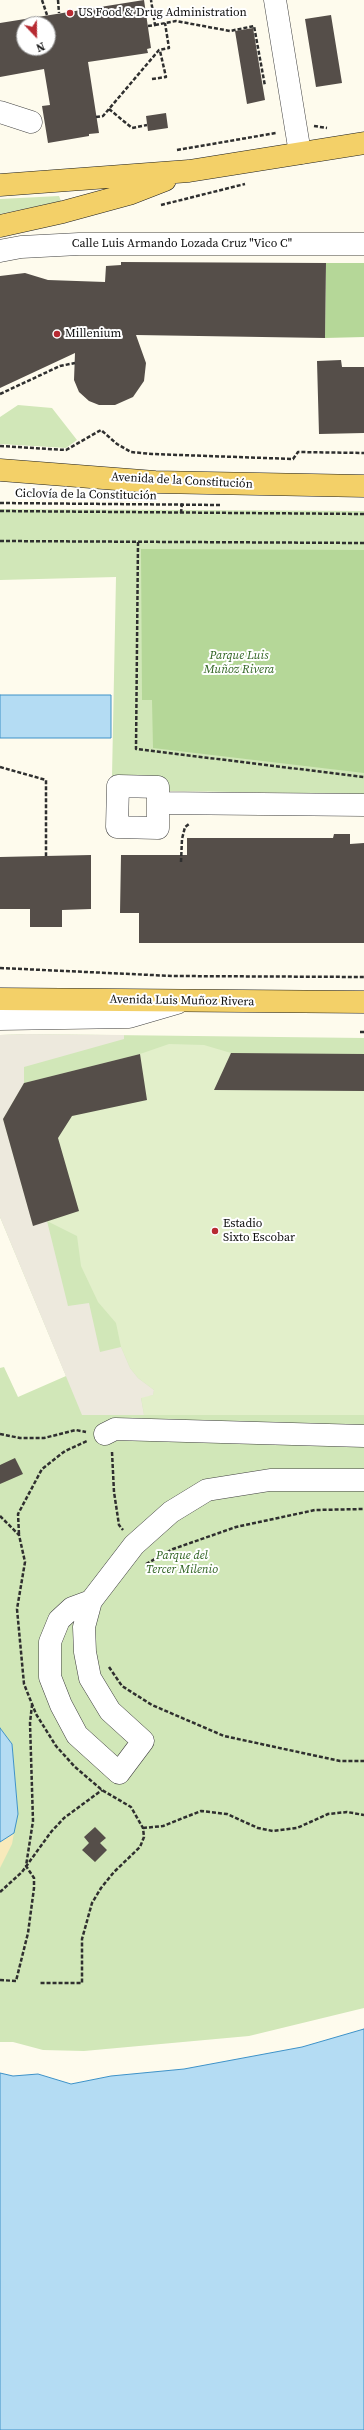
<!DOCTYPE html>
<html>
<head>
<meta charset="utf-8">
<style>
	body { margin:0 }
	#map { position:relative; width:364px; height:2430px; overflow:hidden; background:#fefbed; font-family:"Source Serif 4",serif }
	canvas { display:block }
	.north { position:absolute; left:16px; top:16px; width:40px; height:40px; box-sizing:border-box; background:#fff; border:1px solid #9e9e9e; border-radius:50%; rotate:158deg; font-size:11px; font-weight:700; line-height:16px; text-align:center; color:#0d0d0d }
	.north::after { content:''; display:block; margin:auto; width:14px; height:18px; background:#b72a32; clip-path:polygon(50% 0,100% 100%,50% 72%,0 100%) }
</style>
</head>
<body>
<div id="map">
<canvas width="364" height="2430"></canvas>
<div class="north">N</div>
</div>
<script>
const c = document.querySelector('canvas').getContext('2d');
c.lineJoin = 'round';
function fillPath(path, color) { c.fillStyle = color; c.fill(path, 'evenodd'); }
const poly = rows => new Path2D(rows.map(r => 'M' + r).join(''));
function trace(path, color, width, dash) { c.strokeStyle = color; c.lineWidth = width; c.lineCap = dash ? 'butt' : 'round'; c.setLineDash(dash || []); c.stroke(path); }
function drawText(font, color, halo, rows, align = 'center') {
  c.font = font + ' "Source Serif 4",serif'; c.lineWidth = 4; c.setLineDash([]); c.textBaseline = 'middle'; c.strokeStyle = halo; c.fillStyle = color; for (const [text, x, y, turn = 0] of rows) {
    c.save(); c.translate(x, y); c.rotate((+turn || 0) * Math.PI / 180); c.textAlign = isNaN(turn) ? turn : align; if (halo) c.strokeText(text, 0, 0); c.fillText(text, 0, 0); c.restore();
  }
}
fillPath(poly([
	[59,196,61,201,0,214,0,199],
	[18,405,52,408,77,440,66,448,0,444,0,417],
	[0,509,364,511,364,794,168,791,167,779,112,776,116,577,0,580],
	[26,1034,364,1038,364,2008,249,2036,84,2051,43,2050,13,2042,0,2042,0,1842,5,1840,18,1814,12,1744,0,1728,0,1368,4,1367,18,1397,66,1376,0,1217,0,1035]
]), '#d1e7b8');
fillPath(poly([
	[326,263,364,263,364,337,325,338],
	[141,549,364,550,364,773,153,748,152,700,142,700]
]), '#b5d798');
fillPath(poly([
	[14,1833,12,1844,0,1868,0,1842]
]), '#f8eabb');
fillPath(poly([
	[169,1044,204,1045,231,1053,364,1054,364,1415,144,1415,141,1397,153,1395,154,1390,138,1378,130,1368,121,1347,116,1323,98,1302,81,1266,77,1236,47,1221,33,1226,3,1119,24,1083,140,1054]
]), '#e2efca');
fillPath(poly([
	[26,1034,124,1035,124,1039,24,1067,24,1083,3,1119,33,1225,47,1221,68,1306,89,1303,100,1352,121,1347,130,1368,138,1378,154,1390,153,1395,141,1398,144,1415,82,1415,0,1217,0,1035]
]), '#ede9dd');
const water = poly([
	[0,695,111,695,111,738,0,738,0,695],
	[0,1728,12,1744,18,1814,14,1833,0,1842,0,1728],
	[364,2029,364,2430,0,2430,0,2073,13,2076,38,2074,71,2084,111,2076,184,2069,302,2047,364,2029]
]);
fillPath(water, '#b4dcf3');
trace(water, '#3e92c8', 1);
fillPath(poly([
	[144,0,151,48,147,49,148,53,88,62,99,133,89,134,89,136,48,143,42,106,50,105,44,69,0,77,0,23],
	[24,24,48,24,48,48,24,48],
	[331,15,342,83,316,87,305,19],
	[253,28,265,100,247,104,235,31],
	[166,113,168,128,148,131,146,116],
	[121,262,326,263,325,338,136,335,146,363,144,381,133,397,115,405,99,405,89,401,79,392,74,380,75,353,0,388,0,276,25,273,48,280,105,282,106,266,121,265],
	[341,360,342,367,364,367,364,433,319,434,317,361],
	[334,834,350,834,350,844,364,843,364,943,139,943,139,913,120,913,121,855,187,855,187,838,333,838],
	[91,855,91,909,62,910,62,927,30,927,30,909,0,909,0,857],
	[231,1053,364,1054,364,1091,214,1090],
	[140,1054,147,1100,72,1116,58,1138,79,1211,33,1226,3,1119,24,1083],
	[15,1458,23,1474,0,1484,0,1465],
	[95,1827,106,1838,100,1843,107,1850,95,1862,82,1850,89,1843,84,1837]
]), '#554e49');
const minor = poly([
	[275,0,300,153],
	[0,112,31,122],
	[0,251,21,247,79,244,364,244],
	[118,786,158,787,158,828,117,827,118,786],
	[158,803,364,805],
	[0,1019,129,1017,177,1003],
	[105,1434,115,1429,364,1436],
	[91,1601,72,1608,59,1620,50,1642,50,1677,61,1705,77,1735,119,1773,143,1741,110,1711,90,1678,85,1652,84,1627,91,1601,134,1545,171,1512,207,1490,270,1480,364,1480]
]);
const major = poly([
	[0,185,189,171,364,143],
	[0,226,63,212,129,194,165,180],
	[0,470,155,482,364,486],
	[0,999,364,1002]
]);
trace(minor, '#404040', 23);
trace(major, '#1e1e1e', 23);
trace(poly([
	[42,0,47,15],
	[58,0,59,13],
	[155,25,176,21,230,31,254,26,265,86],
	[148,26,155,25,151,0],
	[152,79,166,77,160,51],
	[109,109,132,128,147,125],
	[96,117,103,116,159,50,169,48,165,23],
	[314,126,327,128],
	[177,150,276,133],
	[161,205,245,184],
	[0,394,60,366,75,363],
	[0,446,66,450,101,430,117,444,131,452,152,454,293,459,298,452,364,453],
	[0,503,220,505],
	[0,511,364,514],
	[181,513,182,503],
	[0,541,364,543],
	[138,542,136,749,364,777],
	[0,767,46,780,46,856],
	[181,862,182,839,185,827,189,824],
	[0,968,173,976,364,977],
	[360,1032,364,1032],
	[0,1434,20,1438,44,1438,76,1430,86,1432],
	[112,1452,114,1492,119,1525,123,1530],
	[0,1516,19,1535,25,1562,17,1609,24,1684,36,1714,56,1746,75,1767,102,1790,131,1807,143,1828,144,1837,140,1847,114,1872,101,1888,92,1903,82,1939,82,1983,40,1983],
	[19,1534,18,1514,42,1469,65,1451,87,1441],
	[146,1564,173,1549,236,1527,315,1510,364,1509],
	[109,1667,122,1686,152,1705,224,1736,340,1761,364,1761],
	[143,1828,163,1826,201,1811,227,1814,258,1828,273,1831,297,1828,328,1814,347,1812,364,1815],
	[0,1892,22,1872,51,1832,64,1818,102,1790],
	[0,1980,16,1981,28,1933,34,1888,34,1878,26,1866,33,1821,30,1723,32,1705]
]), '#2f2f2f', 2.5, [4, 2]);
trace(minor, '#fff', 22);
trace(major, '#f3d068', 22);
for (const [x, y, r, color] of [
	[70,13,4,"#b72a32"],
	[57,334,4,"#b72a32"],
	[215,1231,4,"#b72a32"]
]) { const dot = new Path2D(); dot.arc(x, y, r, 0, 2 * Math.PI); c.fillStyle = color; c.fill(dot); trace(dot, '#fff', 1.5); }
drawText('12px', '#0d0d0d', '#fff', [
	["US Food & Drug Administration",78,13],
	["Millenium",65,334],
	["Estadio",223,1224],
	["Sixto Escobar",223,1238]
], 'left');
drawText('12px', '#0d0d0d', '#fff', [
	["Calle Luis Armando Lozada Cruz \"Vico C\"",182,244],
	["Avenida de la Constitución",182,481,3],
	["Ciclovía de la Constitución",86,495,1],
	["Avenida Luis Muñoz Rivera",182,1001,1]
]);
drawText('italic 12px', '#2e6220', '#fff', [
	["Parque Luis",239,656],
	["Muñoz Rivera",239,670],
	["Parque del",182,1556],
	["Tercer Milenio",182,1570]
]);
</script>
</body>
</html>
